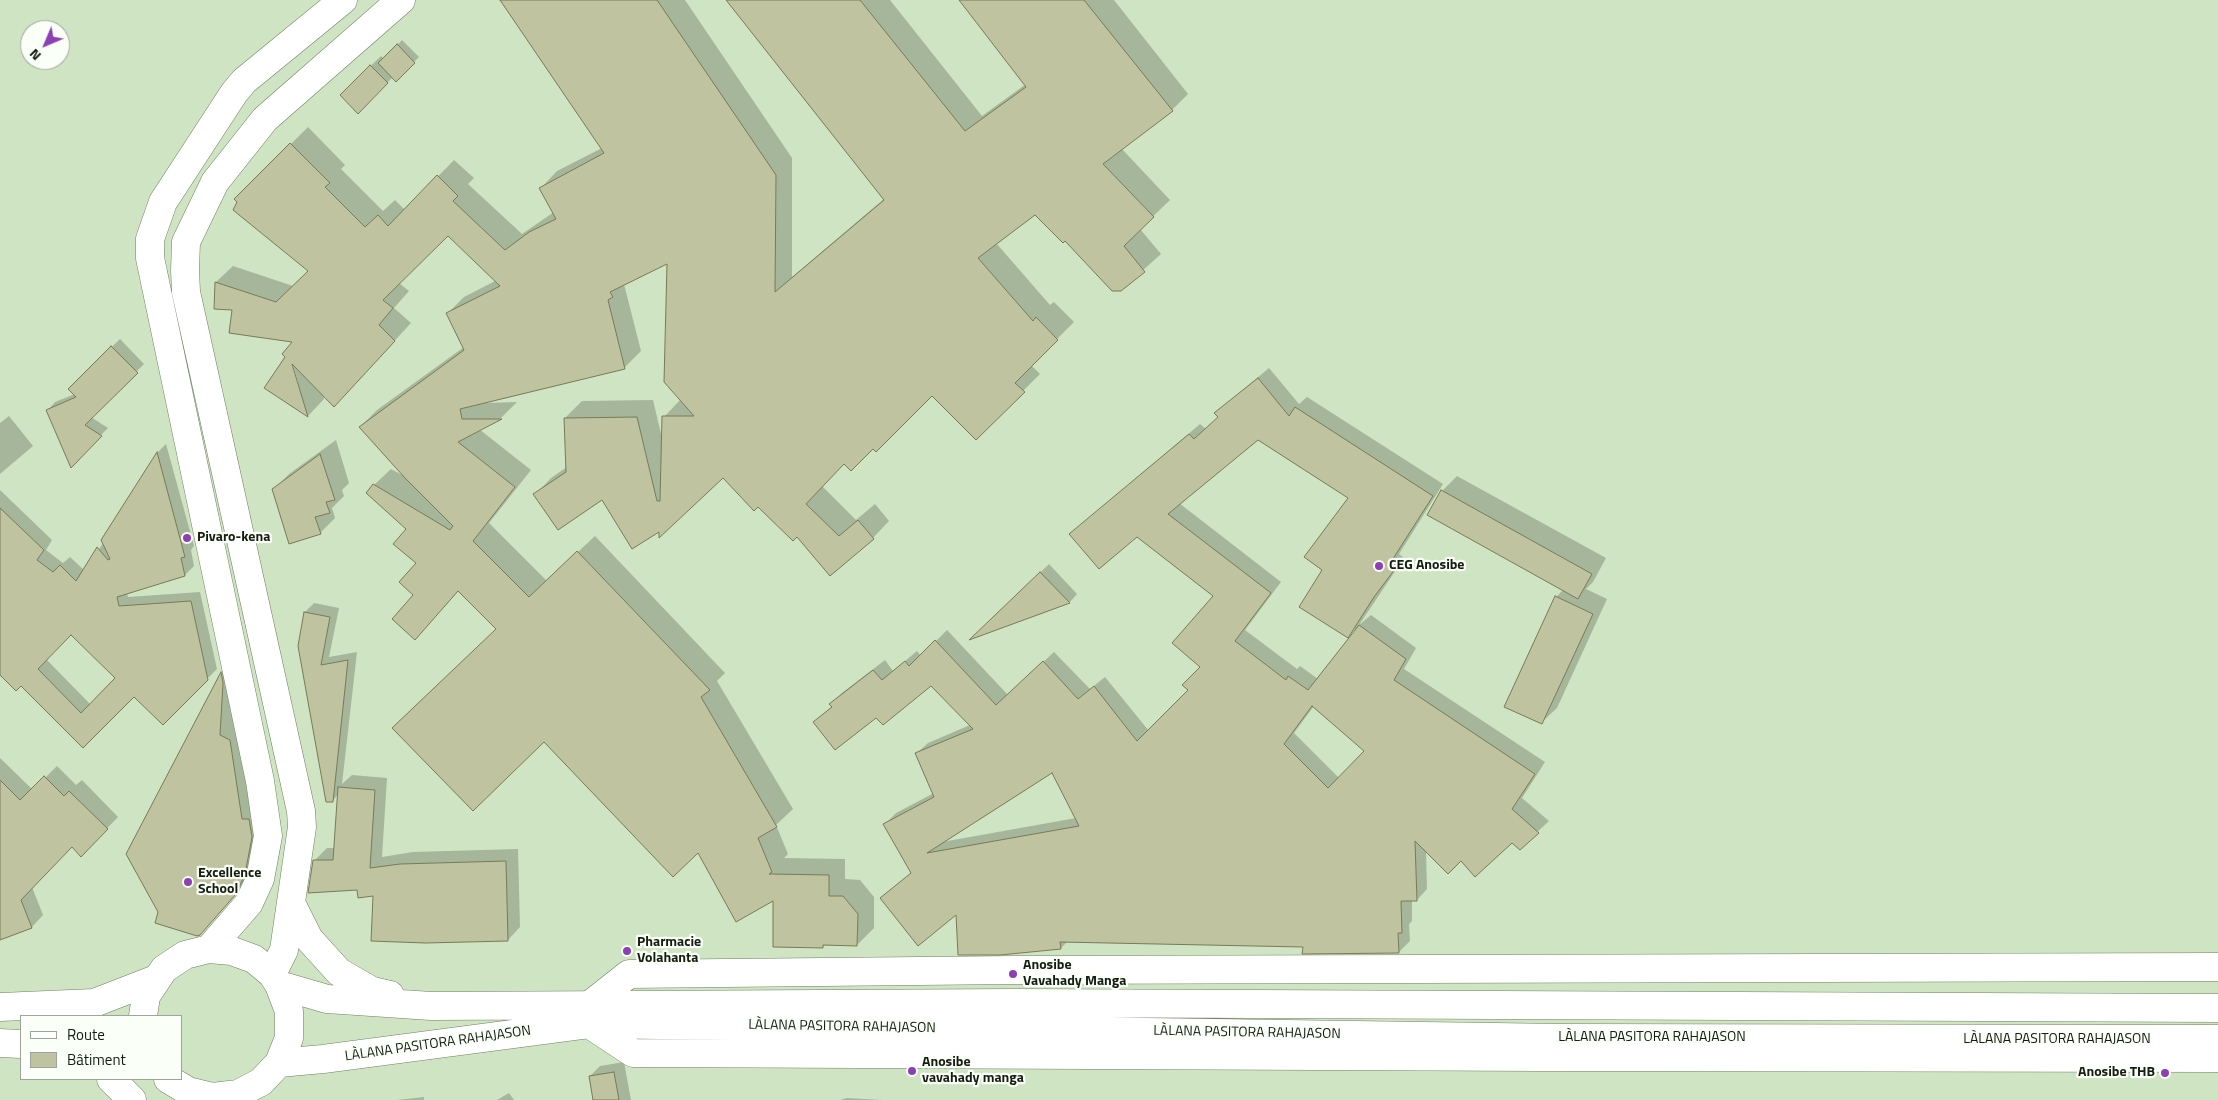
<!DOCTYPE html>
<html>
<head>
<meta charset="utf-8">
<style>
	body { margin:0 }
	#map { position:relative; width:2218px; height:1100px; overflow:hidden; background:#cfe4c2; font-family:"Titillium Web",sans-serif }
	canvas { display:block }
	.legend { position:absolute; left:20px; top:1015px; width:162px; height:65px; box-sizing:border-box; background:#fafff8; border:1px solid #9ea49b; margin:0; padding:6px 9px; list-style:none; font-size:15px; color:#151c10 }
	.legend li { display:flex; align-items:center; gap:10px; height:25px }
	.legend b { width:25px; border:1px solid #9ea49b }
	.north { position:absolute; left:20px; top:20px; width:50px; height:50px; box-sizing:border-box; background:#fafff8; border:1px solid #9ea49b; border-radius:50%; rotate:225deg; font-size:14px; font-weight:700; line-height:20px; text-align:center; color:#151c10 }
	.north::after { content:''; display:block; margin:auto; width:18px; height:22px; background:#8c40b1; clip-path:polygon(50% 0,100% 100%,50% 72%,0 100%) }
</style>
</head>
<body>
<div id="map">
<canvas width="2218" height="1100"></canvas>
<ul class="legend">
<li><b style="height:6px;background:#fff"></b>Route</li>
<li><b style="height:14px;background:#bfc39f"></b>Bâtiment</li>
</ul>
<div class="north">N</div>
</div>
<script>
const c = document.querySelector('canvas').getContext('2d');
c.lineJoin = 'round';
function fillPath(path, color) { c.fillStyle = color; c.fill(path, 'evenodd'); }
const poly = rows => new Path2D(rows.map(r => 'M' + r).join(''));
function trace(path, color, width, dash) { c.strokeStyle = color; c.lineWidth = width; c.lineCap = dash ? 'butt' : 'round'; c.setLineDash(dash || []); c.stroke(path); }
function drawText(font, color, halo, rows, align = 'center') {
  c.font = font + ' "Titillium Web",sans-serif'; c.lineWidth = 4.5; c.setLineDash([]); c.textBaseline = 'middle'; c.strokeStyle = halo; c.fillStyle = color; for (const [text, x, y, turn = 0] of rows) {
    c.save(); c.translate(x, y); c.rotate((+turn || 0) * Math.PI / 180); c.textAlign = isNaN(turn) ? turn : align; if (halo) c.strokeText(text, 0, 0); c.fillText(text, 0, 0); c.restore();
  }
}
fillPath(poly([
	[503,0,685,0,792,158,792,277,885,198,730,0,890,0,982,116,1026,84,961,0,1114,0,1188,94,1172,110,1121,148,1170,200,1140,229,1161,254,1121,290,1035,213,996,243,1050,305,1054,302,1074,322,1031,365,1040,374,976,438,932,394,873,447,845,463,822,486,856,520,875,504,889,521,873,538,797,535,723,476,660,530,603,498,535,495,551,478,567,467,565,418,582,401,653,400,662,438,664,417,681,399,668,262,624,284,641,351,624,368,484,403,517,402,501,418,479,429,531,470,489,523,547,581,595,536,725,673,717,681,793,809,776,825,788,854,784,858,845,859,845,879,860,880,874,897,874,928,857,945,825,944,823,947,774,899,698,851,497,628,459,590,431,621,415,595,418,563,408,529,374,485,391,469,406,477,360,427,377,410,464,347,447,314,464,297,497,280,448,234,399,283,409,291,394,308,411,323,351,388,323,393,324,399,308,416,266,387,294,341,234,309,216,308,216,282,233,266,293,286,309,270,236,199,308,127,345,165,341,169,383,211,395,200,405,210,454,160,474,178,468,184,522,234,554,212,541,188,557,171,602,148],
	[291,358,298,382,296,382,289,359],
	[402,40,419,57,396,80,393,77,358,112,341,95,381,56,384,59],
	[120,339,144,364,91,417,108,428,71,465,48,410,55,402,75,394,69,389],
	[1269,368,1299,404,1307,397,1443,484,1399,554,1404,558,1359,625,1371,615,1416,648,1404,669,1545,762,1522,798,1549,821,1520,848,1512,841,1461,859,1426,850,1427,889,1417,900,1412,900,1412,921,1409,924,1410,941,1399,952,1304,946,1068,941,1061,948,957,913,881,898,912,872,885,824,896,813,934,793,917,753,928,743,970,725,932,684,877,716,815,722,832,706,831,704,842,693,885,660,893,671,917,651,921,656,947,630,1008,695,1054,652,1090,689,1105,677,1149,731,1190,690,1202,667,1215,596,1137,536,1071,534,1200,424,1206,429,1219,417,1227,403],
	[1258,439,1350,498,1324,570,1348,636,1355,629,1356,630,1318,679,1300,666,1297,669,1245,630,1281,582,1179,503],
	[1314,706,1366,751,1339,778,1294,733],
	[1052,771,1076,818,942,842],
	[9,416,33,446,0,474,0,423],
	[336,440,349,483,342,490,344,496,332,508,335,518,320,533,273,490,289,474],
	[166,444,194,546,191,550,194,566,185,575,127,593,128,597,200,592,217,669,163,723,134,695,83,746,21,684,0,673,0,490,52,540,46,550,63,563,70,557,84,570,104,542,103,540,158,452],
	[71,633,117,678,91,705,46,659],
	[1457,476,1606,558,1593,582,1586,589,1607,599,1557,708,1541,723,1556,597,1563,590,1442,491],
	[1049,564,1077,594,1070,602,974,637],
	[314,603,339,608,329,657,357,652,342,784,352,775,387,778,382,857,413,852,518,849,520,927,508,940,358,889,314,861,327,848,335,848,339,794,332,801,305,612],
	[235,660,262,806,249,879,200,934,159,912,127,854,222,673],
	[0,758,33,790,57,766,76,785,82,780,118,817,81,855,72,846,32,887,43,915,32,927,0,937],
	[624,1062,631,1100,594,1100,590,1076,600,1066],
	[509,1093,514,1100,497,1100],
	[424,1097,424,1100,397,1100],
	[847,1098,882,1100,840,1100]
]), '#0003');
const building = poly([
	[500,0,657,0,776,175,775,292,884,200,726,0,860,0,965,131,1026,87,959,0,1084,0,1173,111,1103,164,1154,217,1124,246,1145,272,1121,291,1112,291,1065,241,1063,243,1035,215,978,258,1033,321,1036,317,1058,340,1015,383,1025,392,976,440,932,396,876,452,873,449,851,471,844,464,806,504,839,536,858,520,874,539,830,576,797,537,793,541,758,507,754,511,723,478,659,538,659,532,632,549,602,500,558,530,533,494,566,472,564,418,637,417,657,501,660,501,662,416,694,416,664,382,667,264,610,292,613,297,608,300,625,369,460,409,462,419,502,419,458,442,515,487,473,541,529,597,577,551,710,690,701,697,777,827,758,838,772,872,769,874,829,875,829,896,843,896,858,914,857,946,823,945,823,948,773,947,773,901,736,922,698,853,673,877,544,742,473,811,392,728,496,629,458,591,415,640,392,619,413,595,399,582,416,563,393,544,406,529,366,493,373,484,450,530,453,526,405,478,359,427,464,350,446,313,500,286,448,236,383,300,393,308,379,325,395,341,334,407,292,364,308,417,264,388,285,357,282,354,292,342,229,333,232,310,214,309,215,282,276,302,308,271,233,210,237,202,234,199,290,143,330,183,325,187,365,227,378,215,388,226,437,175,458,196,453,201,505,250,529,232,556,219,539,188,604,153,500,0],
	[397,44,415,63,396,82,378,63,397,44],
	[370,65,388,83,358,114,340,95,370,65],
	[111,346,138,373,85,425,102,436,71,468,46,410,76,397,68,389,111,346],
	[1258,378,1289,416,1295,407,1433,496,1389,565,1395,569,1374,597,1348,638,1299,607,1322,570,1304,557,1348,498,1258,440,1168,514,1271,593,1235,641,1286,680,1288,676,1308,690,1359,625,1406,659,1394,680,1535,774,1512,809,1539,833,1520,850,1512,843,1475,877,1461,861,1448,874,1415,841,1417,901,1401,901,1402,933,1398,933,1399,953,1302,954,1303,947,1060,942,1061,949,1000,955,958,955,956,915,918,946,880,898,911,873,883,824,934,797,915,753,973,729,931,686,883,725,876,718,835,750,813,722,832,707,829,704,873,670,882,680,905,661,909,666,935,640,996,705,1043,661,1078,699,1094,686,1137,741,1188,690,1182,685,1200,667,1172,643,1213,596,1137,537,1099,569,1069,534,1189,434,1194,439,1218,417,1214,413,1258,378],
	[1312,706,1364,751,1328,788,1284,744,1312,706],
	[1052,773,1079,826,927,853,1052,773],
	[157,452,185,557,181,558,185,576,117,597,119,606,191,601,208,680,163,725,134,697,83,748,21,686,16,691,0,675,0,508,44,550,37,560,53,572,60,565,76,581,97,547,108,560,110,559,101,540,157,452],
	[71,635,115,678,81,713,38,669,71,635],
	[320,454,335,500,326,502,330,513,315,517,321,534,289,544,272,489,320,454],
	[1441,490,1592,574,1578,599,1427,515,1441,490],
	[1040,572,1070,603,969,640,1040,572],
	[1555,596,1593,614,1542,724,1504,707,1555,596],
	[304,612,330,617,321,665,348,660,333,802,326,802,298,646,304,612],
	[221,672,223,683,220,735,230,740,242,819,249,819,252,837,245,874,236,894,200,935,197,936,155,923,158,912,126,854,221,672],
	[44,776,64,796,69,791,108,829,81,857,72,847,21,900,32,928,0,940,0,780,20,800,44,776],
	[338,787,375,790,370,868,400,864,506,861,508,941,425,943,371,941,373,896,358,898,357,890,308,893,313,860,333,860,338,787],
	[614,1072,619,1100,593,1100,589,1076,614,1072]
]);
fillPath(building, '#bfc39f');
trace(building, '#767a57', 1);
const street = poly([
	[591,1004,629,974,1015,970,2218,967],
	[589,1024,633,1053,1541,1057,2218,1058]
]);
const secondary = poly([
	[291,903,309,939,339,972,372,991,390,995],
	[209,949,249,903,260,879,268,836,260,781,150,258,150,239,163,202,234,93,244,81,343,0],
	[272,974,284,950,302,827,301,811,186,292,185,270,186,242,215,182,265,119,401,0],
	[279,985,327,999,431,1006,1015,1003,2218,1008],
	[0,1007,94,1003,156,979],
	[143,1016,146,996,164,969,185,955,209,949,232,951,254,959,272,974,279,985,289,1011,289,1038,279,1063,261,1082,238,1094,213,1097,188,1091,168,1079],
	[0,1043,21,1044],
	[279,1063,323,1059,589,1024,1564,1038,2218,1039],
	[111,1079,132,1100]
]);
trace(street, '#6e8061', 29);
trace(secondary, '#6e8061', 29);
trace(street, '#fff', 28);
trace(secondary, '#fff', 28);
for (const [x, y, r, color] of [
	[187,538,5,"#8c40b1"],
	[1379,566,5,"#8c40b1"],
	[188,882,5,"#8c40b1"],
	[627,951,5,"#8c40b1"],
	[1013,974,5,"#8c40b1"],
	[912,1071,5,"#8c40b1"],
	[2165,1073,5,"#8c40b1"]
]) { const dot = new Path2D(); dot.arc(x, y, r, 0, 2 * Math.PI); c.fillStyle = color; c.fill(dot); trace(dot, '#fafff8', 2); }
drawText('bold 14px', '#151c10', '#fafff8', [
	["Pivaro-kena",197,538],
	["CEG Anosibe",1389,566],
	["Excellence",198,874],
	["School",198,890],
	["Pharmacie",637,943],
	["Volahanta",637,959],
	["Anosibe",1023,966],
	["Vavahady Manga",1023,982],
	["Anosibe",922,1063],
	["vavahady manga",922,1079],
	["Anosibe THB",2155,1073,"right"]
], 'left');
drawText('14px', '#151c10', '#fafff8', [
	["LÀLANA PASITORA RAHAJASON",842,1027,1],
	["LÀLANA PASITORA RAHAJASON",1247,1033,1],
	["LÀLANA PASITORA RAHAJASON",1652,1038],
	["LÀLANA PASITORA RAHAJASON",2057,1040],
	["LÀLANA PASITORA RAHAJASON",438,1044,-8]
]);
</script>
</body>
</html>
